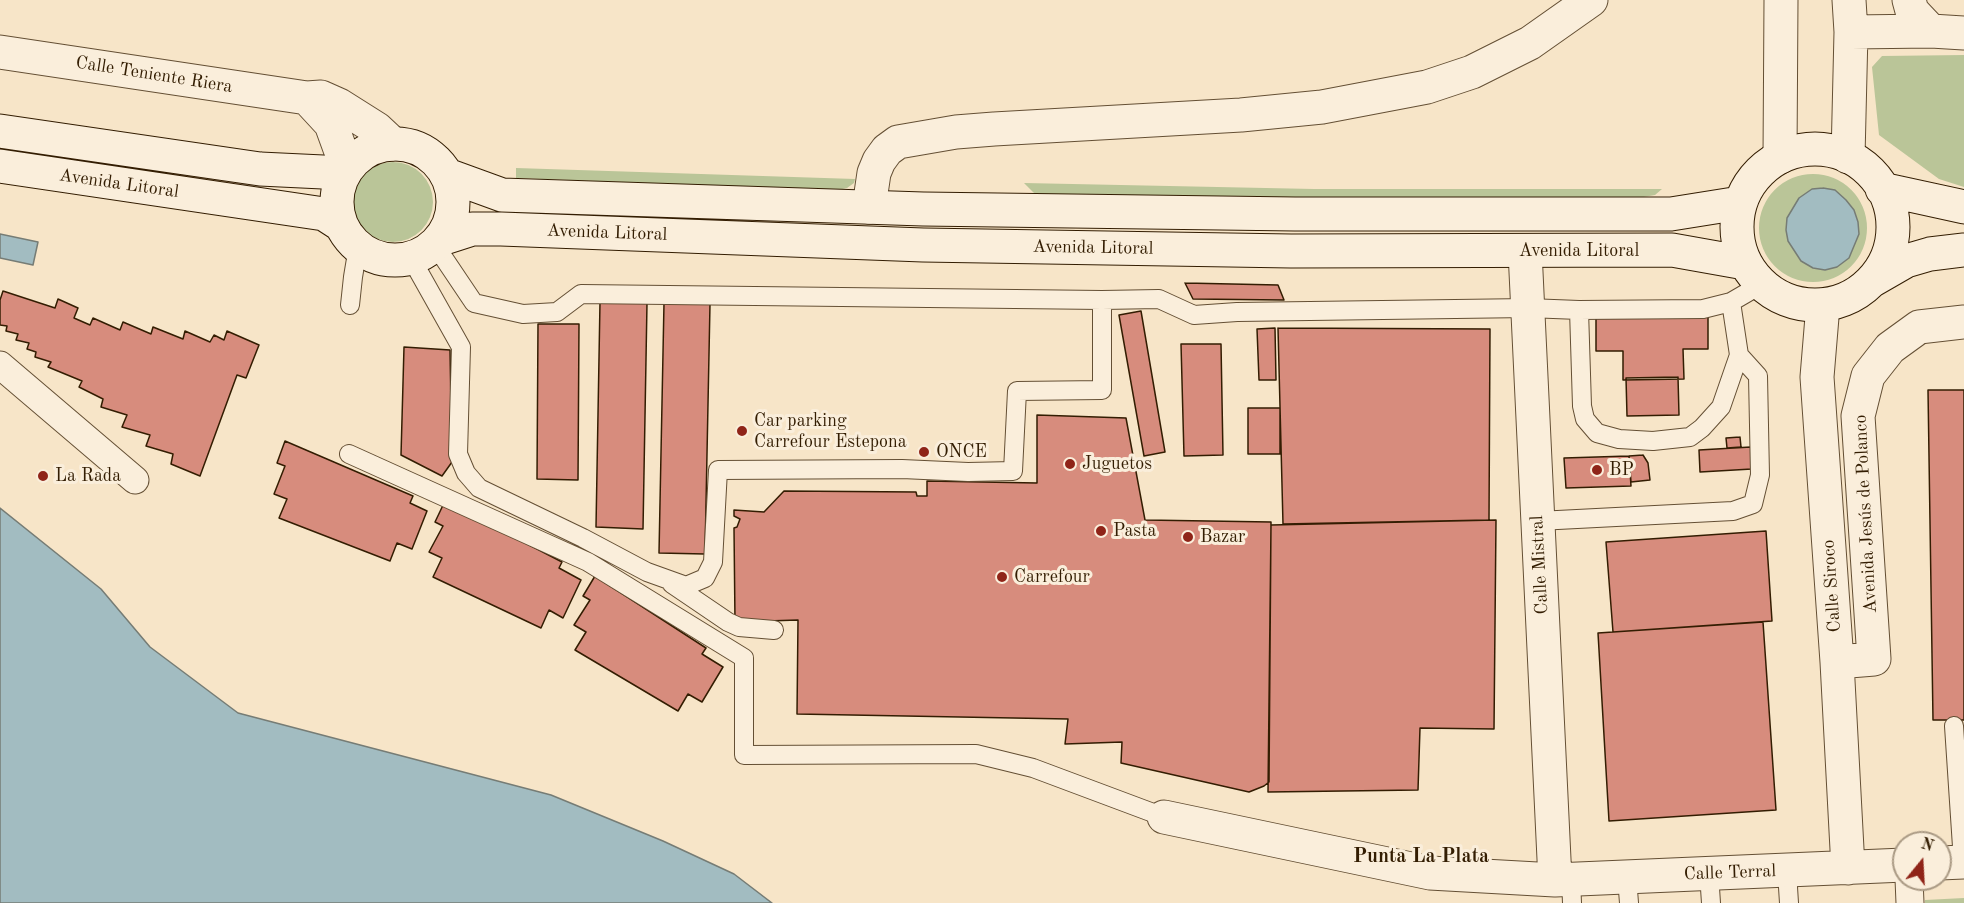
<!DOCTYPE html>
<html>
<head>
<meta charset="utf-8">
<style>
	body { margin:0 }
	#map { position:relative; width:1964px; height:903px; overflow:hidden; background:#f7e5c8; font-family:"Old Standard TT",serif }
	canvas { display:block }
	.north { position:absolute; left:1892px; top:831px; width:60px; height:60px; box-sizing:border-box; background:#faeedb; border:2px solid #aa9a84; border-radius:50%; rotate:18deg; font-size:16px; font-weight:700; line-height:24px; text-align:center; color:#331d02 }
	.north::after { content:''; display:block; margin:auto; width:21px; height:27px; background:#8f2418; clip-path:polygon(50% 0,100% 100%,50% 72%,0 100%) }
</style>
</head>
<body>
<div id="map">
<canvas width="1964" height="903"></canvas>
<div class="north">N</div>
</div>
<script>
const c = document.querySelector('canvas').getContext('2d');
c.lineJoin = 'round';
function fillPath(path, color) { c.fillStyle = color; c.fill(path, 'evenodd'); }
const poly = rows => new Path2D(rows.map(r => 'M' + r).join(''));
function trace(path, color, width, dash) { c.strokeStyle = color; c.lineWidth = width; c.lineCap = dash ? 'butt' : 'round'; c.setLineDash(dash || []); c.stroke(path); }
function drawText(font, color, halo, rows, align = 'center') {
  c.font = font + ' "Old Standard TT",serif'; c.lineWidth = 6; c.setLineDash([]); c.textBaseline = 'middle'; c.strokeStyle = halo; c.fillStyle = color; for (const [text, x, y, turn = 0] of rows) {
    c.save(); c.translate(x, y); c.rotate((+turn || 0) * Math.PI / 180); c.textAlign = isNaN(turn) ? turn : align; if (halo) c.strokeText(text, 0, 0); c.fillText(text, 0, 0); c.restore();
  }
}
fillPath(poly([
	[1964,55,1964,187,1939,179,1879,135,1872,67,1882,56],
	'353 202a40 40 0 1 1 80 0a40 40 0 1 1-80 0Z',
	[516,168,855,179,854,183,847,188,838,190,516,178],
	'1759 228a54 54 0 1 1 108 0a54 54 0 1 1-108 0Z',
	[1024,183,1314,189,1662,189,1655,195,1638,198,1315,201,1036,195],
	[1964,898,1964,903,1925,903,1925,900]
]), '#bac598');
const water = poly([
	[1823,188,1835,190,1846,200,1854,210,1858,222,1859,234,1849,258,1837,267,1825,270,1813,268,1801,261,1788,241,1786,230,1787,218,1799,198,1812,189,1823,188],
	[0,234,38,242,33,265,0,258,0,234],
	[0,508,101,589,150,647,238,713,551,795,663,841,734,874,772,903,0,903,0,508]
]);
fillPath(water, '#a2bcc1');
trace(water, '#767c75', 1.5);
const building = poly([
	[1185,283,1278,285,1284,300,1193,299,1185,283],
	[3,291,55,308,58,299,78,308,74,318,90,325,93,318,120,330,123,322,151,334,153,327,183,339,185,331,210,342,214,335,224,340,227,331,259,345,246,378,237,375,200,476,171,464,173,454,146,446,150,435,122,427,127,415,101,407,103,399,79,387,82,381,48,367,51,362,35,357,36,352,27,349,29,343,16,340,18,334,6,331,7,326,0,325,0,300,3,291],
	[600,302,647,303,643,529,596,527,600,302],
	[664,303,710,304,705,554,659,553,664,303],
	[1141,311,1165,452,1144,456,1119,315,1141,311],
	[1708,315,1708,349,1683,349,1684,379,1623,380,1623,351,1596,351,1596,318,1708,315],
	[538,324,579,324,578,480,537,479,538,324],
	[1275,328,1276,380,1259,380,1257,329,1275,328],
	[1278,328,1490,329,1489,520,1283,524,1278,328],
	[1181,344,1221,344,1223,455,1184,456,1181,344],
	[404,347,450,350,452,462,442,476,401,455,404,347],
	[1678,377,1679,415,1627,416,1626,378,1678,377],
	[1928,390,1964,390,1964,720,1933,720,1928,390],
	[1248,408,1280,408,1280,454,1248,454,1248,408],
	[1037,415,1126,418,1145,520,1271,522,1269,782,1264,786,1249,792,1121,763,1122,742,1065,744,1068,719,797,714,798,620,735,622,734,528,737,527,740,519,734,516,734,510,764,512,784,491,916,492,917,496,927,496,927,481,1037,483,1037,415],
	[1740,437,1741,447,1727,448,1726,438,1740,437],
	[285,441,413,496,410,503,427,511,412,549,397,543,390,561,279,518,287,499,274,494,285,466,277,463,285,441],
	[1751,447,1752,469,1700,472,1699,450,1751,447],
	[1643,455,1648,463,1650,480,1631,482,1629,456,1643,455],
	[1629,456,1631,486,1566,488,1564,458,1629,456],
	[445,501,562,562,559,568,581,580,563,618,549,610,541,628,433,577,442,558,429,552,443,526,435,522,445,501],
	[1496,520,1494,729,1420,728,1418,790,1268,792,1271,525,1496,520],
	[1766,531,1772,621,1613,632,1606,542,1766,531],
	[595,576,706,648,702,654,723,667,702,702,688,694,678,711,575,650,586,632,574,625,590,600,583,596,595,576],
	[1763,622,1776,810,1609,821,1598,633,1763,622]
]);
fillPath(building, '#d78c7d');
trace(building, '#331d02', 1.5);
const service = poly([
	[435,245,474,303,523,314,557,312,581,294,1102,300,1159,299,1194,315,1237,312,1528,308,1579,310,1703,309,1731,302,1762,284],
	[411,258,461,347,458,454,466,473,479,488,583,538,647,572,686,586,705,578,713,562,718,470,902,469,968,472,1013,471,1017,391,1102,390,1102,300],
	[350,305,353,277,358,247],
	[1579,310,1582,406,1585,419,1597,433,1619,439,1653,441,1690,437,1702,428,1721,407,1739,355,1731,302],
	[349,454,588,562,744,658,744,755,976,754,1033,768,1164,817],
	[1538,521,1733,511,1753,504,1760,475,1758,376,1739,355],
	[672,584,728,622,739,627,774,630],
	[1954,726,1963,862],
	[1787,871,1789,903],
	[1709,873,1711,903],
	[1627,877,1629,903],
	[1571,879,1572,903]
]);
const pedestrian = poly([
	[0,365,135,480],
	[1909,879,1910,903]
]);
const minor = poly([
	[1909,0,1912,11,1931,31],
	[1851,32,1931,31,1964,33],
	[0,52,307,98,321,97,339,105,377,129,393,144],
	[307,98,331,124,347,168],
	[1780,157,1781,0],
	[1848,157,1851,32,1849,0],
	[869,207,874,173,879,161,887,150,898,142,956,132,994,129,1241,115,1322,107,1427,87,1472,72,1530,43,1591,0],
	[1525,251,1555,880],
	[1823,305,1817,377,1837,662,1848,868],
	[1837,662,1874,659,1858,416,1868,376,1890,348,1919,327,1964,322],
	[1164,817,1430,873,1555,880,1904,865],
	[1940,863,1964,862]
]);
const secondary = poly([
	[0,131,260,169,344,173],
	'337 202a58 58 0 1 1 116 0a58 58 0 1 1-116 0Z',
	'1737 227a78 78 0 1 1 156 0a78 78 0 1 1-156 0Z',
	[0,166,324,214,341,225],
	[447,175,502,195,923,209,1295,214,1671,214,1740,203],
	[1882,189,1964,207],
	[441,239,472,229,501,229,923,245,1291,251,1672,250,1745,263],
	[1873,280,1906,261,1930,254,1964,250]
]);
trace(service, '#644f34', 20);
trace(pedestrian, '#644f34', 29);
trace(minor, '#644f34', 35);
trace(secondary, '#331d02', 35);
trace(service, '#faeedb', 18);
trace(pedestrian, '#faeedb', 27);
trace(minor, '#faeedb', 33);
trace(secondary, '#faeedb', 33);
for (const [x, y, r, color] of [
	[742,431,6,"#8f2418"],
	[924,452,6,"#8f2418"],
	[1070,464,6,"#8f2418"],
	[1597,470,6,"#8f2418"],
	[43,476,6,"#8f2418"],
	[1101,531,6,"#8f2418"],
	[1188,537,6,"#8f2418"],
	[1002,577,6,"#8f2418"]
]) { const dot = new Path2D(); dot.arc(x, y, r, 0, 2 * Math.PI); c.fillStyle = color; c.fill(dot); trace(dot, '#faeedb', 2); }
drawText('18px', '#331d02', '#faeedb', [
	["Calle Teniente Riera",154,75,9],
	["Avenida Litoral",119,184,8],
	["Avenida Litoral",607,233,2],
	["Avenida Litoral",1093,248,1],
	["Avenida Litoral",1579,251],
	["Avenida Jesús de Polanco",1866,514,-93],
	["Calle Mistral",1540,565,-93],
	["Calle Siroco",1832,586,-94],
	["Calle Terral",1730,873,-2]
]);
drawText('18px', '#331d02', '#faeedb', [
	["Car parking",754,421],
	["Carrefour Estepona",754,442],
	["ONCE",936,452],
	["Juguetos",1082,464],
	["BP",1609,470],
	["La Rada",55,476],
	["Pasta",1113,531],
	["Bazar",1200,537],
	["Carrefour",1014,577]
], 'left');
drawText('bold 20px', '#331d02', '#faeedb', [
	["Punta La Plata",1421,857]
]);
</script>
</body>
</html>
